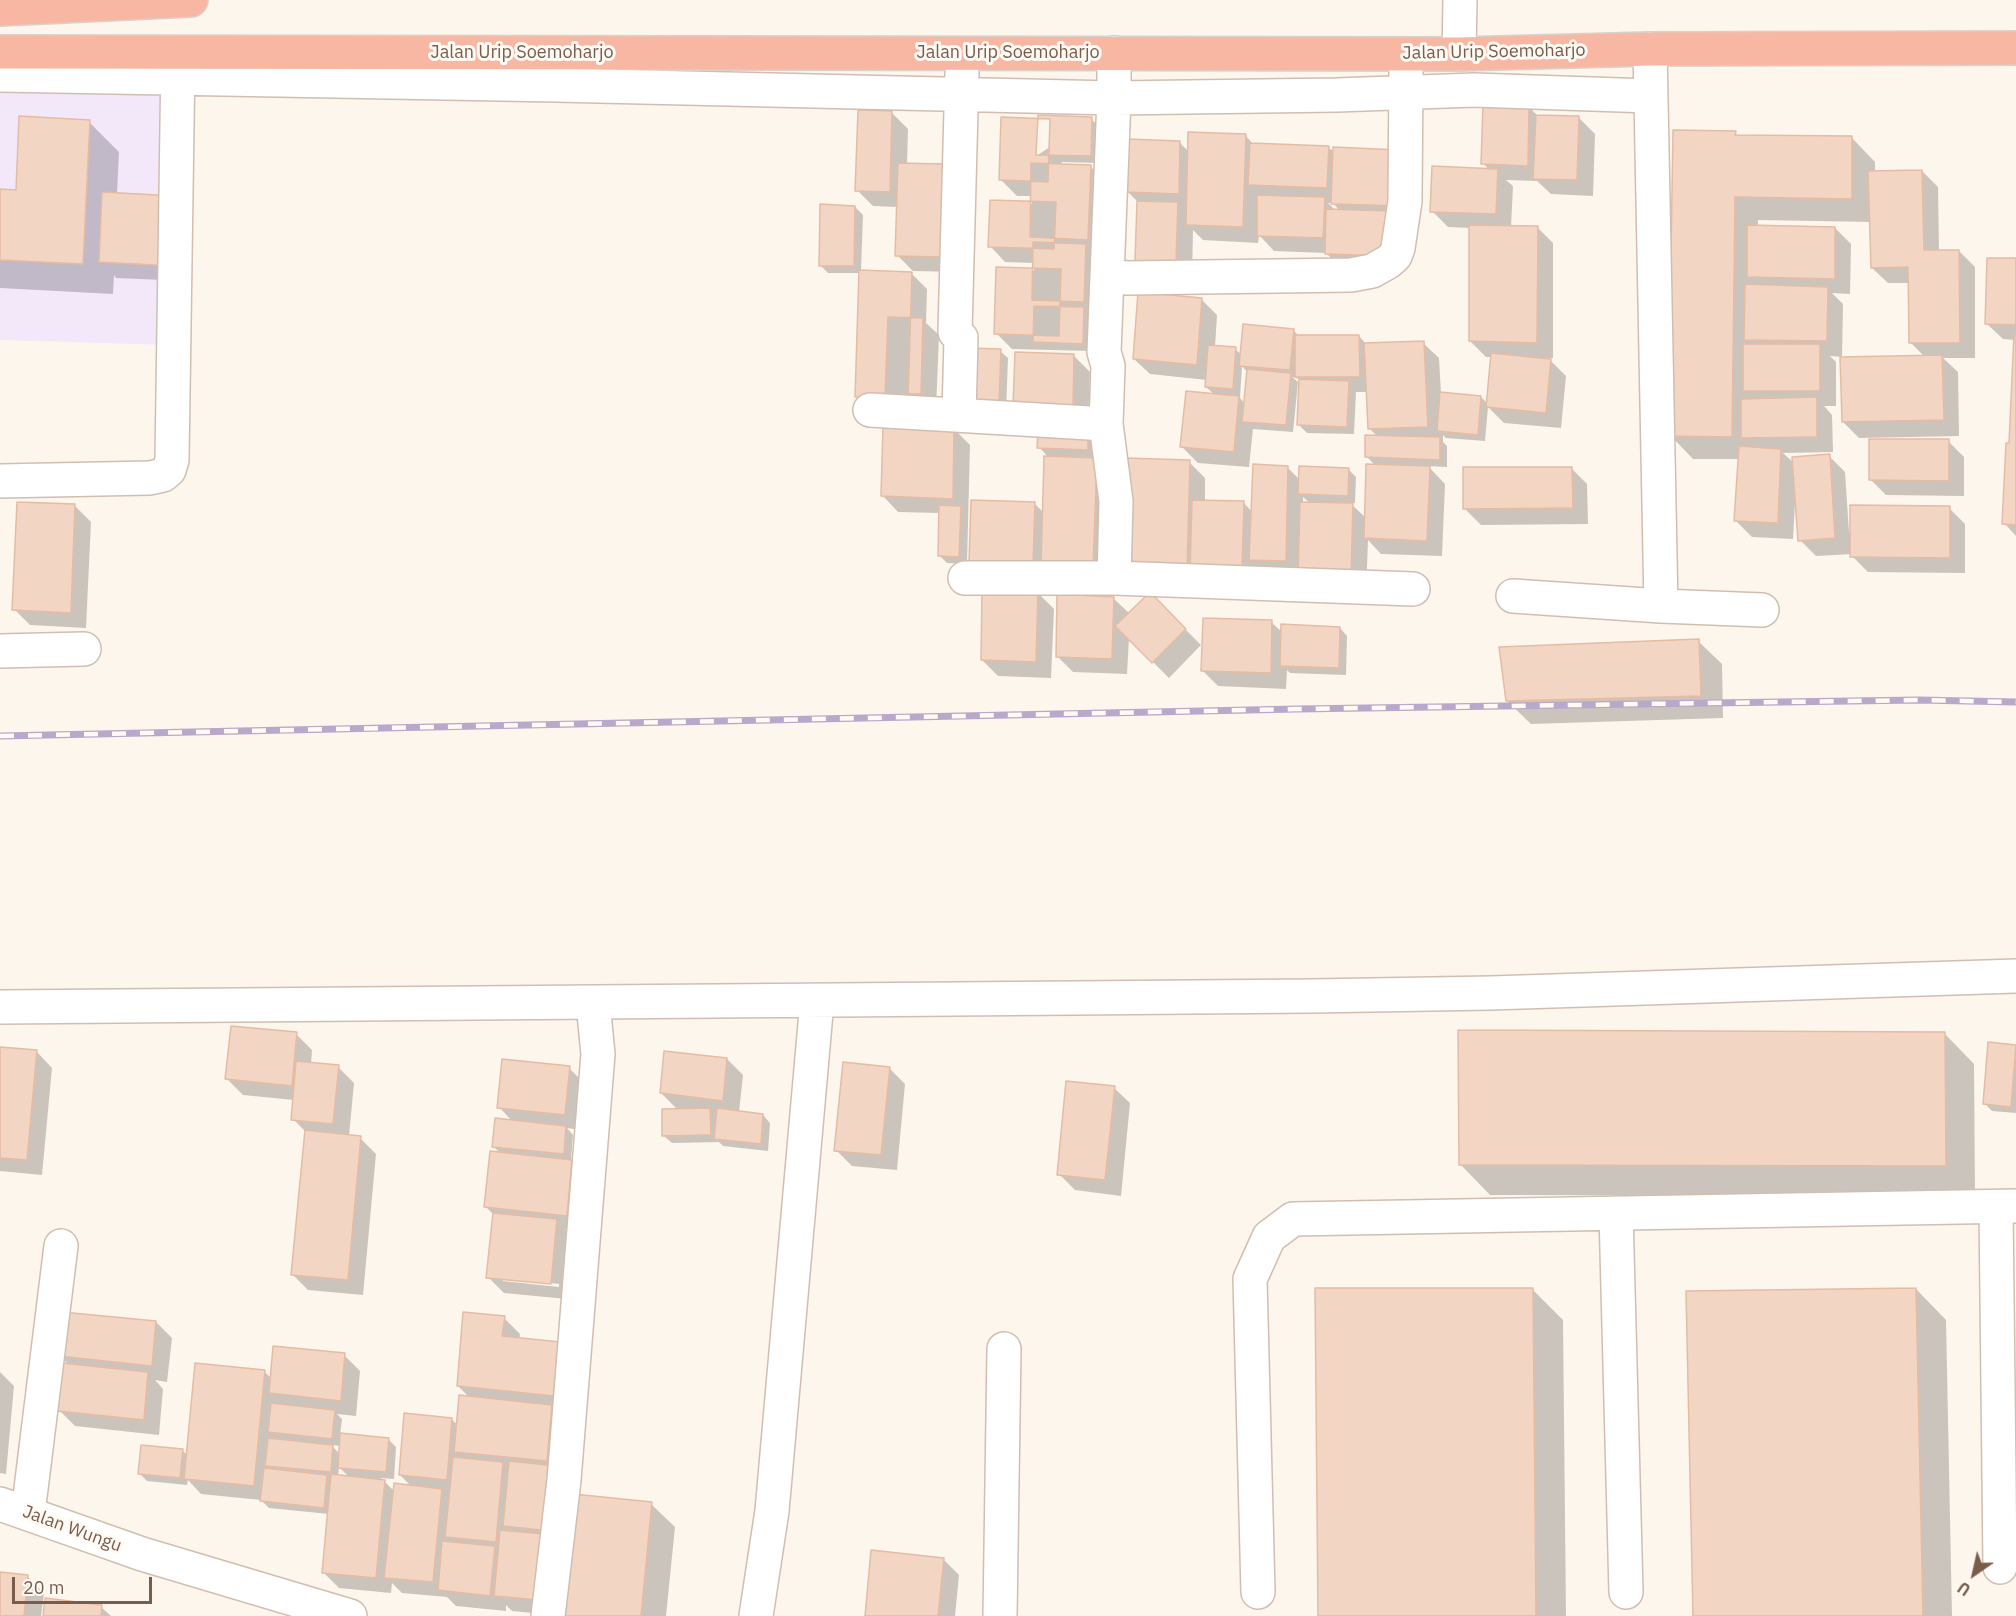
<!DOCTYPE html>
<html>
<head>
<meta charset="utf-8">
<style>
	body { margin:0 }
	#map { position:relative; width:2016px; height:1616px; overflow:hidden; background:#fdf6ec; font-family:"IBM Plex Sans",sans-serif }
	canvas { display:block }
	.north { position:absolute; left:1944px; top:1544px; width:60px; height:60px; -webkit-text-stroke:4px #fffaf3; paint-order:stroke; rotate:214deg; font-size:16px; font-weight:700; line-height:24px; text-align:center; color:#7a5c4d }
	.north::after { content:''; display:block; margin:auto; width:21px; height:27px; background:#7a5c4d; clip-path:polygon(50% 0,100% 100%,50% 72%,0 100%) }
	.scale { position:absolute; left:12px; top:1577px; width:140px; height:27px; box-sizing:border-box; border:3px solid #7a5c4d; border-top:0; padding-left:8px; font-size:18px; line-height:21px; white-space:nowrap; color:#7a5c4d; -webkit-text-stroke:4px #fffaf3; paint-order:stroke }
</style>
</head>
<body>
<div id="map">
<canvas width="2016" height="1616"></canvas>
<div class="north">U</div>
<div class="scale">20 m</div>
</div>
<script>
const c = document.querySelector('canvas').getContext('2d');
c.lineJoin = 'round';
function fillPath(path, color) { c.fillStyle = color; c.fill(path, 'evenodd'); }
const poly = rows => new Path2D(rows.map(r => 'M' + r).join(''));
function trace(path, color, width, dash) { c.strokeStyle = color; c.lineWidth = width; c.lineCap = dash ? 'butt' : 'round'; c.setLineDash(dash || []); c.stroke(path); }
function drawText(font, color, halo, rows, align = 'center') {
  c.font = font + ' "IBM Plex Sans",sans-serif'; c.lineWidth = 6; c.setLineDash([]); c.textBaseline = 'middle'; c.strokeStyle = halo; c.fillStyle = color; for (const [text, x, y, turn = 0] of rows) {
    c.save(); c.translate(x, y); c.rotate((+turn || 0) * Math.PI / 180); c.textAlign = isNaN(turn) ? turn : align; if (halo) c.strokeText(text, 0, 0); c.fillText(text, 0, 0); c.restore();
  }
}
fillPath(poly([
	[169,84,168,345,0,340,0,88]
]), '#f3e8fa');
fillPath(poly([
	[1529,107,1539,117,1579,118,1595,134,1593,196,1551,194,1537,181,1506,180,1513,186,1511,227,1537,227,1553,243,1553,358,1548,358,1566,376,1561,428,1504,423,1488,407,1485,441,1446,438,1443,435,1443,442,1447,446,1447,467,1428,466,1445,484,1442,556,1381,554,1368,540,1366,594,1267,575,1258,566,1257,588,1140,586,1189,462,1205,478,1205,502,1244,503,1252,512,1287,467,1300,480,1348,469,1356,477,1355,503,1350,503,1366,518,1376,466,1366,456,1378,437,1369,428,1368,392,1356,392,1354,434,1307,433,1299,425,1299,379,1292,377,1298,382,1293,432,1253,429,1249,467,1198,463,1182,447,1215,395,1206,387,1207,380,1150,374,1134,359,1201,299,1217,315,1215,347,1235,349,1242,355,1293,330,1300,337,1359,336,1367,345,1423,343,1439,358,1441,394,1481,397,1488,404,1493,357,1486,357,1470,341,1470,228,1448,227,1432,211,1489,170,1483,163],
	[1242,366,1248,373,1245,404,1240,398],
	[1303,497,1310,503,1303,503],
	[892,113,908,129,907,165,958,272,913,271,897,255,898,207,873,206,857,190],
	[1091,119,1099,126,1098,163,1062,162,1061,165,1090,166,1106,182,1090,351,1012,349,996,333,1034,270,1034,263,1005,262,990,246,1032,203,1032,196,1017,196,1001,180],
	[89,122,119,152,117,194,187,281,116,278,114,275,113,294,0,288,0,190,17,191],
	[1735,133,1739,136,1852,138,1875,162,1875,172,1922,171,1938,187,1939,251,1959,251,1975,267,1975,358,1943,358,1958,372,1959,436,1859,438,1843,422,1842,357,1830,356,1836,362,1836,406,1824,406,1832,415,1833,452,1783,453,1794,463,1829,456,1845,472,1849,532,1949,508,1965,524,1965,573,1868,572,1852,556,1852,554,1816,556,1800,540,1797,503,1795,503,1793,539,1752,537,1736,521,1739,459,1693,459,1670,435],
	[1758,220,1871,222,1872,268,1888,283,1910,283,1910,342,1925,357,1842,358,1843,304,1832,293,1850,294,1851,244,1835,228,1758,227],
	[1245,135,1254,145,1328,147,1414,222,1405,228,1404,271,1342,269,1326,253,1274,251,1259,235,1258,243,1203,240,1193,230,1192,278,1153,276,1137,261,1139,203,1127,191,1180,143,1189,152],
	[1328,203,1333,203,1340,211,1336,211],
	[855,207,863,215,861,271,911,273,927,289,926,323,939,335,936,410,872,413,856,397,860,273,828,273,820,265],
	[2016,260,2016,536,2004,523,2010,444,2015,340,2003,339,1987,324],
	[1000,351,1008,358,1006,412,974,411],
	[1016,354,1074,356,1090,372,1088,424],
	[954,429,970,445,967,564,947,563,940,556,941,513,898,512,883,496],
	[1088,436,1095,444,1109,583,986,577,1035,504,1044,513,1049,458,1039,447],
	[1948,441,1964,457,1964,496,1886,495,1870,479],
	[1571,468,1587,484,1588,524,1481,525,1465,509],
	[75,506,91,522,86,628,30,625,14,609],
	[1038,593,1054,609,1051,678,998,676,982,660],
	[1150,594,1201,645,1169,678,1129,638,1127,674,1073,672,1057,656,1113,598,1130,614],
	[1271,622,1283,633,1340,628,1347,636,1346,675,1290,673,1287,670,1286,689,1218,686,1202,670],
	[1698,641,1722,664,1723,718,1531,724,1507,701],
	[1944,1033,1974,1064,1975,1196,1490,1195,1460,1164],
	[296,1034,312,1050,311,1064,338,1067,354,1083,349,1136,360,1138,376,1154,363,1295,308,1290,292,1274,307,1133,293,1119,294,1100,243,1095,227,1079],
	[1989,1044,2016,1047,2016,1113,1992,1111,1984,1103],
	[0,1048,37,1052,52,1068,42,1175,0,1171],
	[727,1059,743,1075,739,1112,763,1115,770,1123,768,1151,723,1146,719,1142,672,1143,664,1136,678,1110,661,1093],
	[569,1068,585,1084,581,1130,567,1128,573,1135,571,1161,587,1177,583,1231,565,1229,572,1237,567,1299,504,1293,488,1277,494,1215,486,1207,501,1154,494,1147,513,1122,499,1107],
	[503,1278,559,1284,559,1287,503,1281],
	[889,1068,905,1084,897,1170,852,1166,836,1150],
	[1114,1088,1130,1103,1121,1196,1075,1190,1059,1174],
	[1532,1289,1563,1320,1566,1616,1320,1616],
	[1916,1289,1946,1320,1952,1616,1694,1616],
	[504,1318,520,1334,519,1340,559,1344,553,1615,512,1611,506,1605,506,1611,456,1606,447,1597,402,1593,392,1583,391,1593,339,1588,323,1572,329,1514,269,1508,261,1500,201,1494,188,1480,187,1485,147,1481,139,1473,182,1450,188,1456,265,1372,272,1379,344,1355,360,1371,356,1416,337,1414,342,1419,340,1435,388,1439,396,1447,394,1479,381,1478,395,1492,412,1487,400,1475,451,1419,458,1425,470,1398,458,1386],
	[331,1445,341,1446,340,1454],
	[339,1467,350,1478,338,1477],
	[156,1322,172,1338,167,1382,155,1380,163,1389,159,1435,75,1426,59,1410,69,1365,60,1356],
	[0,1372,14,1386,6,1474,0,1473],
	[651,1504,675,1527,666,1616,563,1616],
	[943,1559,959,1575,955,1616,866,1616],
	[0,1574,28,1577,44,1593,41,1616,0,1616],
	[101,1607,111,1616,44,1616]
]), '#0003');
const building = poly([
	[1483,104,1529,105,1528,166,1481,164,1483,104],
	[858,110,892,111,890,192,855,191,858,110],
	[1038,115,1092,117,1091,156,1036,155,1038,115],
	[1536,115,1579,116,1577,180,1533,179,1536,115],
	[19,116,90,120,83,264,0,260,0,189,16,190,19,116],
	[1001,117,1050,119,1048,182,999,180,1001,117],
	[1673,130,1736,131,1735,135,1852,136,1852,199,1735,197,1732,437,1668,436,1673,130],
	[1188,132,1246,134,1243,227,1186,225,1188,132],
	[1127,139,1180,141,1179,194,1125,192,1127,139],
	[1250,143,1329,146,1327,188,1248,185,1250,143],
	[1333,147,1400,150,1399,206,1331,204,1333,147],
	[898,163,945,164,943,257,895,256,898,163],
	[1031,163,1091,165,1088,240,1030,237,1031,163],
	[1432,166,1498,169,1496,214,1430,212,1432,166],
	[1922,170,1924,250,1959,250,1960,343,1909,343,1908,267,1871,268,1868,171,1922,170],
	[102,192,175,196,172,266,99,262,102,192],
	[1257,195,1325,197,1323,238,1257,236,1257,195],
	[990,200,1056,202,1054,249,988,247,990,200],
	[1137,201,1178,202,1176,263,1135,261,1137,201],
	[820,204,855,206,854,266,819,266,820,204],
	[1326,209,1390,211,1389,256,1325,254,1326,209],
	[1469,225,1538,226,1537,343,1469,341,1469,225],
	[1747,225,1835,227,1835,279,1747,277,1747,225],
	[1033,242,1086,244,1084,302,1032,300,1033,242],
	[1987,258,2016,258,2016,325,1985,324,1987,258],
	[996,267,1061,269,1059,336,994,334,996,267],
	[859,270,912,272,908,399,855,397,859,270],
	[1745,284,1828,287,1827,341,1744,340,1745,284],
	[1138,292,1202,298,1197,365,1133,359,1138,292],
	[1034,306,1084,307,1083,344,1033,342,1034,306],
	[888,317,923,318,921,394,885,394,888,317],
	[1243,324,1294,329,1290,370,1239,366,1243,324],
	[2014,334,2016,334,2016,525,2002,524,2006,443,2009,443,2014,334],
	[1295,335,1359,335,1360,377,1295,377,1295,335],
	[1424,341,1428,427,1368,429,1364,343,1424,341],
	[1743,344,1820,344,1820,391,1743,391,1743,344],
	[1208,345,1236,347,1233,389,1205,387,1208,345],
	[966,348,1001,349,999,405,965,404,966,348],
	[1015,352,1074,354,1073,409,1013,407,1015,352],
	[1491,353,1551,359,1546,413,1486,407,1491,353],
	[1942,355,1944,420,1842,422,1840,357,1942,355],
	[1247,369,1291,373,1286,425,1242,422,1247,369],
	[1299,379,1349,381,1347,427,1297,425,1299,379],
	[1186,391,1239,396,1234,452,1180,447,1186,391],
	[1440,392,1481,396,1478,435,1437,431,1440,392],
	[1817,397,1817,437,1741,438,1741,399,1817,397],
	[883,425,954,427,953,499,881,496,883,425],
	[1038,433,1088,435,1088,450,1037,448,1038,433],
	[1365,435,1440,437,1440,460,1365,457,1365,435],
	[1869,439,1949,439,1949,481,1869,480,1869,439],
	[1739,446,1781,449,1778,523,1734,521,1739,446],
	[1830,454,1835,538,1798,541,1792,457,1830,454],
	[1044,456,1097,458,1093,568,1041,566,1044,456],
	[1126,458,1190,460,1187,573,1123,571,1126,458],
	[1253,464,1288,466,1286,561,1249,560,1253,464],
	[1366,464,1430,466,1427,541,1364,538,1366,464],
	[1299,466,1349,468,1348,496,1298,494,1299,466],
	[1463,467,1572,467,1573,508,1463,509,1463,467],
	[971,500,1035,502,1033,564,969,562,971,500],
	[1192,500,1244,501,1242,573,1190,571,1192,500],
	[17,502,75,504,71,613,12,610,17,502],
	[1300,502,1353,503,1351,579,1298,577,1300,502],
	[939,505,961,506,959,557,938,556,939,505],
	[1850,505,1950,506,1950,558,1850,557,1850,505],
	[982,589,1038,591,1036,662,981,660,982,589],
	[1150,592,1186,629,1152,663,1115,626,1150,592],
	[1057,594,1114,597,1112,659,1056,657,1057,594],
	[1203,618,1272,620,1271,673,1201,671,1203,618],
	[1281,624,1340,627,1339,668,1280,666,1281,624],
	[1699,639,1701,696,1506,701,1499,647,1699,639],
	[231,1026,297,1032,292,1086,225,1079,231,1026],
	[1458,1030,1945,1032,1946,1166,1459,1165,1458,1030],
	[1988,1042,2016,1045,2011,1107,1983,1104,1988,1042],
	[0,1047,37,1050,27,1160,0,1158,0,1047],
	[664,1051,727,1058,723,1101,660,1093,664,1051],
	[502,1059,570,1066,565,1115,497,1108,502,1059],
	[296,1061,339,1065,333,1124,291,1120,296,1061],
	[843,1062,890,1067,881,1155,834,1151,843,1062],
	[1066,1081,1115,1086,1105,1180,1057,1175,1066,1081],
	[710,1108,711,1135,662,1136,662,1109,710,1108],
	[717,1108,763,1114,761,1144,714,1139,717,1108],
	[495,1118,566,1126,564,1154,492,1147,495,1118],
	[305,1130,361,1136,348,1280,291,1275,305,1130],
	[490,1151,572,1160,567,1216,484,1207,490,1151],
	[493,1213,557,1219,551,1284,486,1278,493,1213],
	[1315,1288,1533,1288,1536,1616,1318,1616,1315,1288],
	[1916,1288,1923,1616,1693,1616,1686,1291,1916,1288],
	[62,1312,156,1321,152,1366,58,1356,62,1312],
	[463,1312,505,1316,502,1336,560,1342,554,1396,457,1386,463,1312],
	[273,1346,345,1353,341,1401,269,1393,273,1346],
	[62,1363,148,1372,144,1420,57,1411,62,1363],
	[195,1363,265,1370,254,1486,184,1479,195,1363],
	[459,1395,552,1405,547,1461,454,1452,459,1395],
	[271,1403,335,1410,332,1439,268,1432,271,1403],
	[404,1413,452,1418,447,1480,399,1475,404,1413],
	[340,1433,389,1438,386,1472,338,1468,340,1433],
	[268,1438,333,1445,331,1472,265,1466,268,1438],
	[141,1445,183,1449,180,1478,138,1474,141,1445],
	[453,1457,503,1462,496,1542,445,1537,453,1457],
	[509,1461,556,1466,550,1531,503,1526,509,1461],
	[264,1468,327,1475,324,1508,260,1501,264,1468],
	[331,1474,385,1480,376,1578,322,1573,331,1474],
	[394,1483,442,1489,433,1582,384,1578,394,1483],
	[573,1494,652,1502,641,1616,562,1616,573,1494],
	[500,1530,544,1534,538,1600,494,1596,500,1530],
	[442,1541,495,1546,490,1596,438,1590,442,1541],
	[871,1550,944,1558,938,1616,865,1616,871,1550],
	[0,1572,28,1575,24,1616,0,1616,0,1572],
	[45,1598,102,1605,101,1616,43,1616,45,1598]
]);
fillPath(building, '#f3d5c3');
trace(building, '#e6bba3', 1.5);
const minor = poly([
	[1650,49,1661,606],
	[1114,53,1114,98,1107,276,1127,278,1351,275,1372,271,1388,262,1395,256,1398,248,1405,201,1406,71],
	[1459,54,1460,0],
	[0,75,556,85,1114,98,1337,95,1474,90,1650,96],
	[1107,276,1104,352,1108,366,1106,424,1116,501,1114,578],
	[870,410,1106,424],
	[959,415,961,338,955,332,962,73],
	[0,481,150,478,163,475,169,470,172,460,178,58],
	[965,578,1114,578,1413,589],
	[1513,596,1661,606,1762,610],
	[0,651,84,649],
	[0,1007,1312,996,1491,993,2016,976],
	[1996,1207,2000,1567],
	[1616,1213,1626,1592],
	[0,1504,142,1554,350,1616],
	[28,1513,61,1246],
	[1258,1592,1250,1279,1269,1237,1293,1219,2016,1206],
	[548,1616,564,1480,598,1054,593,1003],
	[756,1616,772,1511,817,1001],
	[1000,1616,1004,1349]
]);
const highway = poly([
	[0,9,191,0],
	[0,52,1459,54,1650,49,2016,48]
]);
trace(minor, '#d1beb0', 36);
trace(highway, '#dad1cd', 36);
trace(minor, '#fff', 33);
trace(highway, '#f7b7a3', 33);
const rail = poly([
	[0,736,1297,709,1919,700,2016,702]
]);
trace(rail, '#b9a8c9', 7);
trace(rail, '#fffaf3', 4.5, [14]);
drawText('18px', '#7a5c4d', '#fffaf3', [
	["Jalan Urip Soemoharjo",1494,52,-1],
	["Jalan Urip Soemoharjo",522,53],
	["Jalan Urip Soemoharjo",1008,53],
	["Jalan Wungu",72,1529,20]
]);
</script>
</body>
</html>
